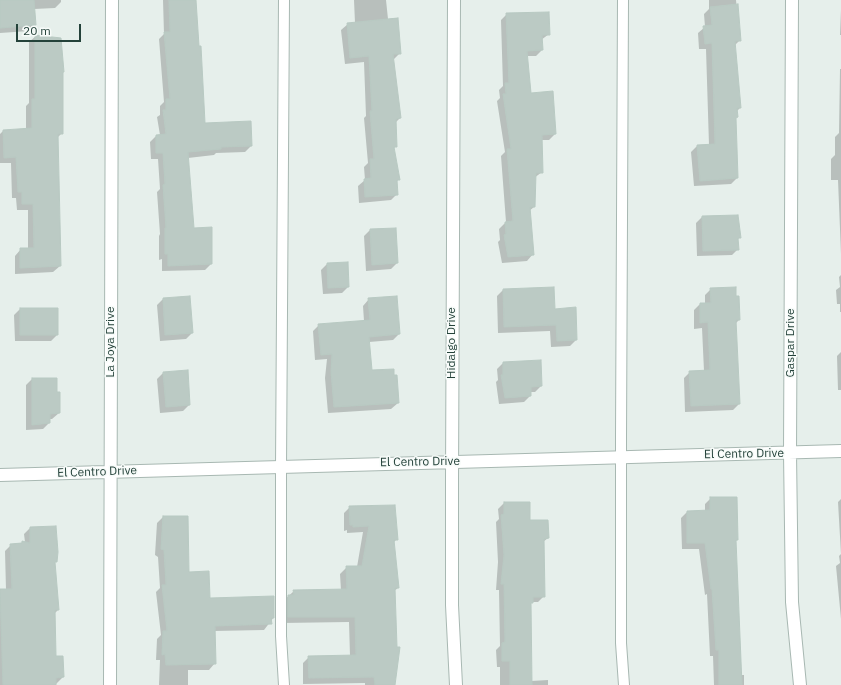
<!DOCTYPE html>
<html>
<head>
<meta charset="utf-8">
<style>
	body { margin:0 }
	#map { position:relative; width:841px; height:685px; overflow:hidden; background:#e6efeb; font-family:"IBM Plex Sans",sans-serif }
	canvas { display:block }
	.scale { position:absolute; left:16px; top:24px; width:65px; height:18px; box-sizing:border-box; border:2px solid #24423a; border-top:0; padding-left:5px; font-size:12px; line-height:14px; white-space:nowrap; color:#24423a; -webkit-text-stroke:3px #f7fbf9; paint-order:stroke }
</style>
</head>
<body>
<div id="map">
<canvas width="841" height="685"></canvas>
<div class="scale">20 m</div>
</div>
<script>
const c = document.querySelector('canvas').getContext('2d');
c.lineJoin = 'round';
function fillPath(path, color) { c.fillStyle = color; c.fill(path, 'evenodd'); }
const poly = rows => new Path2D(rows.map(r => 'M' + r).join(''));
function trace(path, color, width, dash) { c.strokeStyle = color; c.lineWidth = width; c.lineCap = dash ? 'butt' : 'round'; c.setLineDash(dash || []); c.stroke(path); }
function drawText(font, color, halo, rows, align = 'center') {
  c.font = font + ' "IBM Plex Sans",sans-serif'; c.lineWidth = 3; c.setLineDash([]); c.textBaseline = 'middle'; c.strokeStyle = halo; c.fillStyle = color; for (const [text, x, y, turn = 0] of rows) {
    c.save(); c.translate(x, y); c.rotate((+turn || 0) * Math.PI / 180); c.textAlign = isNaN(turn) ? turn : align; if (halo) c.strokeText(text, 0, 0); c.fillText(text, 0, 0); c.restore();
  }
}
fillPath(poly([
	[0,0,61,0,61,2,55,8,34,9,35,25,29,31,0,33],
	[163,0,195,0,204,124,251,146,245,152,216,153,214,155,188,158,193,229,211,264,205,270,162,271,162,259,159,260,159,236,160,234,157,192,160,189,158,159,151,159,150,142,156,136,160,135,157,117,160,115,160,106,164,102,159,39,164,34],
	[354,0,386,0,388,19,397,18,400,53,393,60,400,118,395,123,396,146,393,149,398,180,396,182,397,194,391,200,359,203,358,186,365,180,364,167,368,163,364,118,366,116,364,62,345,64,341,30,348,24,355,23],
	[709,0,736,0,740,40,734,46,740,108,736,112,735,119,737,178,731,184,694,186,691,152,697,146,709,145,706,49,699,49,698,33,705,27,704,14,709,9],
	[841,10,841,35,840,35],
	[507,14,549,34,541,40,542,50,536,56,526,56,531,94,555,134,549,140,542,140,542,172,534,178,534,207,529,211,533,254,527,261,502,263,498,242,500,240,499,229,506,222,501,156,505,152,497,101,500,98,499,90,503,86,501,20],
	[36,36,62,133,57,138,60,266,53,272,15,274,15,256,21,249,28,249,28,210,17,210,16,198,12,198,11,163,0,163,0,134,3,131,26,130,26,106,29,103,29,42],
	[840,69,841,69,841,254,838,180,831,180,831,159,835,155,835,137,839,133],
	[702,217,740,237,737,240,738,249,732,255,697,256,696,223],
	[370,230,397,263,391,269,366,271,364,236],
	[327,264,348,287,342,293,323,294,321,270],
	[841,275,841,312,840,312,840,304,837,304,836,290,840,287,839,277],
	[711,289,739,320,735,324,739,404,733,410,685,412,684,378,690,372,704,371,702,328,694,329,694,310,700,304,705,304,705,295],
	[503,290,554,310,576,340,570,346,551,347,550,331,498,333,497,296],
	[163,299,192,333,186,339,160,341,157,305],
	[369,299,399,334,393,340,369,342,371,371,398,403,391,409,328,413,325,378,327,359,315,360,313,331,319,325,364,321,363,306],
	[20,309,57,335,51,341,15,341,14,315],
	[841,352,841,390,838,390,837,356],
	[503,363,541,386,535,392,530,392,530,396,524,402,499,404,496,382,498,380,497,369],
	[163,373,189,405,183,411,160,413,157,379],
	[32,379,59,413,52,419,49,419,49,423,43,429,26,430,26,385],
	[711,498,737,540,735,542,741,675,744,675,744,685,714,685,713,656,710,656,707,594,705,595,699,549,682,549,681,518,687,512,705,511,705,504],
	[841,499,841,619,836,566,840,563,839,556,841,554,838,502],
	[504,503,529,521,548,538,543,542,544,596,538,602,532,602,530,605,531,681,548,680,548,685,500,685,500,667,497,667,496,650,500,646,499,590,496,590,498,562,496,522,499,519,498,509],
	[350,507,397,539,393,543,398,588,394,591,394,685,399,685,365,685,365,683,303,684,303,663,309,657,350,656,349,622,282,623,282,602,294,591,341,590,340,574,347,567,357,567,363,532,347,533,347,530,344,531,344,513],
	[163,517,188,573,209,599,274,617,264,630,214,631,215,663,209,670,188,670,188,685,159,685,160,660,156,660,157,639,161,635,156,592,160,588,158,557,155,555,157,523],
	[30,528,56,561,54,564,58,610,54,614,55,657,63,677,55,685,0,685,0,590,6,590,5,551,11,545,25,542,24,534]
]), '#0003');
const building = poly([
	[0,0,34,0,36,25,0,28,0,0],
	[169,0,196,0,199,46,201,46,205,123,251,121,252,146,221,147,221,149,188,152,194,228,212,227,212,264,168,266,168,254,165,254,165,228,166,228,163,185,165,184,163,153,156,153,156,135,166,134,163,110,166,110,166,99,170,99,164,32,170,32,169,0],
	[738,4,741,41,735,41,741,108,737,108,738,117,736,118,738,178,700,181,697,145,715,144,712,43,705,44,703,26,712,25,710,7,738,4],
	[549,12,550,35,542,35,543,50,527,51,531,93,553,91,556,134,542,135,543,173,536,173,535,207,530,207,534,255,508,257,504,235,506,234,505,222,513,221,507,149,511,149,503,94,506,94,505,83,509,83,506,13,549,12],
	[398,18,401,54,393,54,401,118,396,119,397,147,394,147,400,180,397,180,398,195,365,197,364,179,371,178,370,159,374,159,370,111,372,111,369,56,350,58,347,23,398,18],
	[35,35,61,38,64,72,63,72,63,134,58,134,61,266,20,268,20,248,34,248,33,204,22,204,22,192,18,192,16,157,4,158,3,130,32,128,32,99,35,99,35,35],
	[738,215,741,238,738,238,739,250,703,251,702,216,738,215],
	[396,228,398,263,372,265,370,229,396,228],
	[348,262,349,287,328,288,327,263,348,262],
	[554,287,555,309,576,307,577,340,557,341,556,325,504,327,503,289,554,287],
	[736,287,736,296,739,296,740,320,736,320,740,404,691,406,689,371,710,370,708,322,700,323,700,303,711,303,710,288,736,287],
	[190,296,193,333,165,335,163,298,190,296],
	[397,296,400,334,369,337,372,370,394,369,394,375,397,375,399,403,334,407,331,372,332,354,321,355,318,324,370,320,368,298,397,296],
	[20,308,58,308,58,335,20,335,20,308],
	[541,360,542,386,531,387,531,396,505,398,501,375,503,375,503,362,541,360],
	[188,370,190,405,166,407,163,372,188,370],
	[32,378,57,378,57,392,60,392,60,413,50,414,50,423,32,425,32,378],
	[710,497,737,497,738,540,736,540,742,685,719,685,719,650,716,650,712,589,711,589,705,543,687,543,687,511,710,510,710,497],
	[504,502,530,502,530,520,548,520,549,538,544,539,545,597,533,597,533,603,531,603,532,685,510,685,510,661,502,661,502,643,505,642,504,584,501,584,504,555,501,515,504,514,504,502],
	[395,505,398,540,394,540,399,588,395,588,397,647,400,647,395,685,375,685,374,677,309,678,308,656,356,655,355,617,288,617,288,595,294,595,293,590,347,589,346,566,362,566,369,526,353,527,353,525,350,525,349,506,395,505],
	[163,516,188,516,189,572,209,571,210,598,274,596,274,618,271,618,272,624,215,626,216,664,166,665,165,654,162,655,163,631,167,631,162,585,166,585,164,550,161,549,163,516],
	[56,526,58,552,57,562,55,562,59,610,55,610,56,656,63,656,64,677,56,678,56,685,3,685,0,589,12,589,10,544,22,543,22,541,30,543,30,527,56,526]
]);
fillPath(building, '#bbcac4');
trace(building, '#b8c9c2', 1);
const service = poly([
	[284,0,281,466,281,636,284,685],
	[623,0,621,436,621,643,624,685]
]);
const minor = poly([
	[454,0,452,480,452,605,456,685],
	[792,0,790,453,792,602,800,685],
	[0,475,841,451],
	[110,685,112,0]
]);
trace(service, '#a8b8b2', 12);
trace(minor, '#a8b8b2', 14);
trace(service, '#fff', 10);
trace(minor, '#fff', 12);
drawText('12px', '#24423a', '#f7fbf9', [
	["La Joya Drive",111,342,-90],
	["Hidalgo Drive",452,343,-90],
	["Gaspar Drive",791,343,-90],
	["El Centro Drive",744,454,-1],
	["El Centro Drive",420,462,-1],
	["El Centro Drive",97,472,-2]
]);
</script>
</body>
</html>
